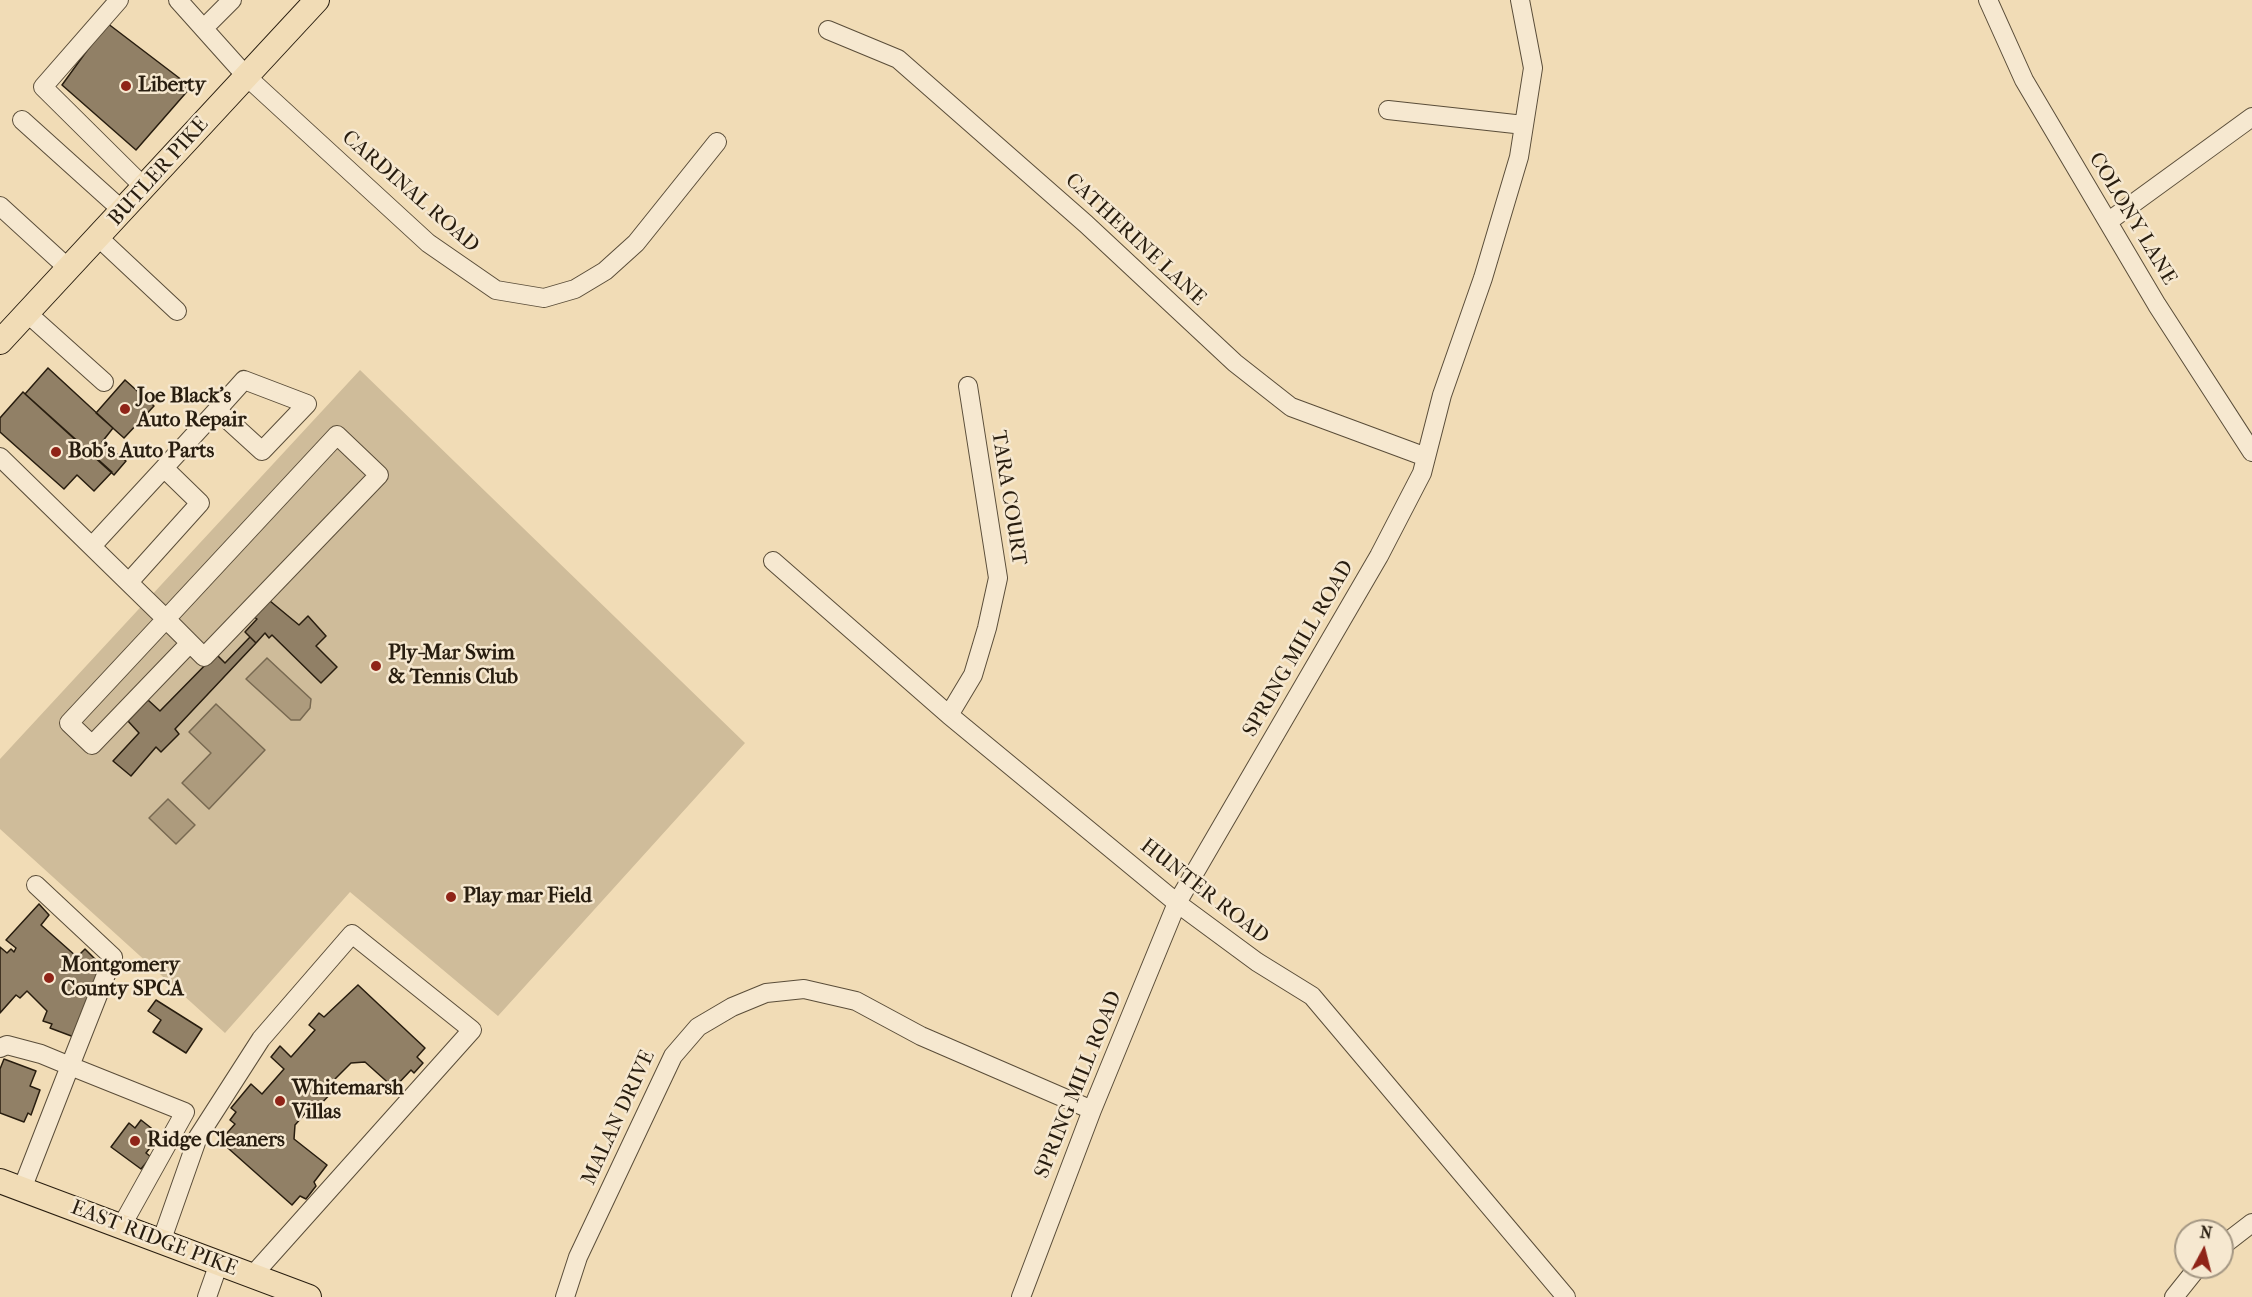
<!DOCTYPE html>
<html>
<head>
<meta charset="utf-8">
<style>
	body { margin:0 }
	#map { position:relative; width:2252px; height:1297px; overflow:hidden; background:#f1dcb6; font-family:"IM FELL French Canon",serif }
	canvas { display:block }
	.north { position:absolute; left:2174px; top:1219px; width:60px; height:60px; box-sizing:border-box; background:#f6e8d0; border:2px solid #a49783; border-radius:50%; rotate:7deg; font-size:16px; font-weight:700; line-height:24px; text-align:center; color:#281d0f }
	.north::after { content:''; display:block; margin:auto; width:21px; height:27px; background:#8f2418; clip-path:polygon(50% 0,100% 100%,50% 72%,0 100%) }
</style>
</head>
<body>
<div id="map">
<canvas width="2252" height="1297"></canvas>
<div class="north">N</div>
</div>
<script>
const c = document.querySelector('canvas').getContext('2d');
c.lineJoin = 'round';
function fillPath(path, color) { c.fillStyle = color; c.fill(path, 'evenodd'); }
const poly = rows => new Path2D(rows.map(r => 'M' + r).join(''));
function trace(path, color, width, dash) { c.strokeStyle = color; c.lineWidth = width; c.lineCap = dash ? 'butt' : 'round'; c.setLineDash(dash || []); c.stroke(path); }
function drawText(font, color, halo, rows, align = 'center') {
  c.font = font + ' "IM FELL French Canon",serif'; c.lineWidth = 5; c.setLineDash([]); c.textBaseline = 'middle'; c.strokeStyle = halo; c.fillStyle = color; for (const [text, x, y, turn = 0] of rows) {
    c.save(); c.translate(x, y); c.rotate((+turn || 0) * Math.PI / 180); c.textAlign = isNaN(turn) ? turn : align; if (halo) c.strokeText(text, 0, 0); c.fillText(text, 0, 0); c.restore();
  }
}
fillPath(poly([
	[360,370,745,743,498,1016,350,892,225,1033,0,829,0,759]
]), '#cfbc9a');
const water = poly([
	[267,658,311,699,310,708,300,720,291,720,246,679,267,658],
	[216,704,265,750,209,809,182,783,211,753,189,732,216,704],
	[168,799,195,825,176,844,149,818,168,799]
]);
fillPath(water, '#ad9b7d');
trace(water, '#786951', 1.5);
const building = poly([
	[107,23,191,87,136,150,62,85,107,23],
	[48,368,113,428,102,442,126,461,114,475,25,394,48,368],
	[125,380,154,406,124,438,96,413,125,380],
	[23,392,112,472,94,491,77,475,64,489,0,432,0,418,23,392],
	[270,601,299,625,308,616,326,636,316,646,337,667,321,683,272,635,269,638,265,633,256,643,245,632,257,619,254,617,270,601],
	[250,637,256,643,175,729,179,734,161,752,156,747,131,776,113,761,139,733,128,721,148,700,160,711,216,654,225,663,250,637],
	[39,904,49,915,41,925,77,957,85,949,102,966,74,1037,50,1028,52,1024,43,1021,47,1011,27,991,20,998,16,995,0,1013,0,947,7,953,11,949,14,952,16,948,6,940,39,904],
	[358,985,425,1048,417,1057,423,1063,414,1073,411,1070,394,1088,365,1062,351,1063,334,1080,339,1085,314,1111,310,1108,295,1125,294,1139,327,1165,314,1182,316,1186,306,1199,300,1196,292,1205,220,1141,235,1124,230,1120,236,1112,231,1108,251,1084,262,1094,284,1069,271,1057,280,1046,291,1057,315,1030,309,1025,319,1013,324,1017,358,985],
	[156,1000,202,1029,186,1053,153,1032,161,1020,148,1011,156,1000],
	[4,1059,36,1071,30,1086,40,1090,31,1115,28,1113,24,1122,0,1113,0,1069,4,1059],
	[141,1120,160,1135,146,1153,151,1157,141,1169,111,1147,129,1123,135,1128,141,1120]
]);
fillPath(building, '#918066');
trace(building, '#281d0f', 1.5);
const minor = poly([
	[119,0,43,87,145,188],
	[178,0,246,76,428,243,496,290,544,298,575,289,605,271,636,243,717,142],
	[1988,0,2024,80,2157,305,2252,452],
	[204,28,232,0],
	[828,30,898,59,1086,224,1235,363,1291,407,1426,457],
	[1388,110,1524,125],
	[22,120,123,211],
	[0,206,69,269],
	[2109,221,2252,117],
	[99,238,177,311],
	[27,313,104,382],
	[0,457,166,619,204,657,379,475,337,435,166,619,69,723,92,745,190,643],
	[164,468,217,410,244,380,307,404,262,451,217,410],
	[92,546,164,468,200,503,129,582],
	[773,561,949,715,1177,903,1257,962,1312,996,1566,1297],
	[949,715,973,675,987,628,998,578,968,386],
	[36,885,113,957,70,1066,185,1112,121,1227],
	[0,1048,7,1045,41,1054,70,1066,22,1189],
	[161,1242,198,1137,261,1039,352,934,472,1030,252,1276],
	[2222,1246,2252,1223],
	[207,1297,219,1263],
	[565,1297,578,1257,673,1056,698,1027,732,1007,766,993,804,989,856,1001,921,1036,1092,1110],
	[1021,1297,1092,1110,1177,903,1379,556,1422,473,1442,395,1483,278,1519,157,1533,68,1520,0],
	[2174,1297,2198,1267]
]);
const major = poly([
	[0,342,317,0],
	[0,1181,309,1297]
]);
trace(minor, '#5a4d39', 20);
trace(major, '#281d0f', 26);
trace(minor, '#f6e8d0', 18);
trace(major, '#f1dcb6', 24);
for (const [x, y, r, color] of [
	[126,86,6,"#8f2418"],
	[125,409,6,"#8f2418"],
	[56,452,6,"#8f2418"],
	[376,666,6,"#8f2418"],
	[451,897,6,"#8f2418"],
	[49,978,6,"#8f2418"],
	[280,1101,6,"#8f2418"],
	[135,1141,6,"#8f2418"]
]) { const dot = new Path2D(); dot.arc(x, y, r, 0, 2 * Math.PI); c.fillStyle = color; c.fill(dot); trace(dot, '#f6e8d0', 2); }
drawText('bold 21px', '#281d0f', '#f6e8d0', [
	["Liberty",138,86],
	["Joe Black's",137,397],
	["Auto Repair",137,421],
	["Bob's Auto Parts",68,452],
	["Ply-Mar Swim",388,654],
	["& Tennis Club",388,678],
	["Play mar Field",463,897],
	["Montgomery",61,966],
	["County SPCA",61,990],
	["Whitemarsh",292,1089],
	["Villas",292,1113],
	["Ridge Cleaners",147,1141]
], 'left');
drawText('21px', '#281d0f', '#f6e8d0', [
	["BUTLER PIKE",159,172,-48],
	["CARDINAL ROAD",410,192,41],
	["COLONY LANE",2132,219,59],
	["CATHERINE LANE",1135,240,43],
	["TARA COURT",1008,498,81],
	["SPRING MILL ROAD",1299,649,-60],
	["HUNTER ROAD",1204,892,38],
	["SPRING MILL ROAD",1079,1085,-68],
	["MALAN DRIVE",619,1118,-65],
	["EAST RIDGE PIKE",154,1239,21]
]);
</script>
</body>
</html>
